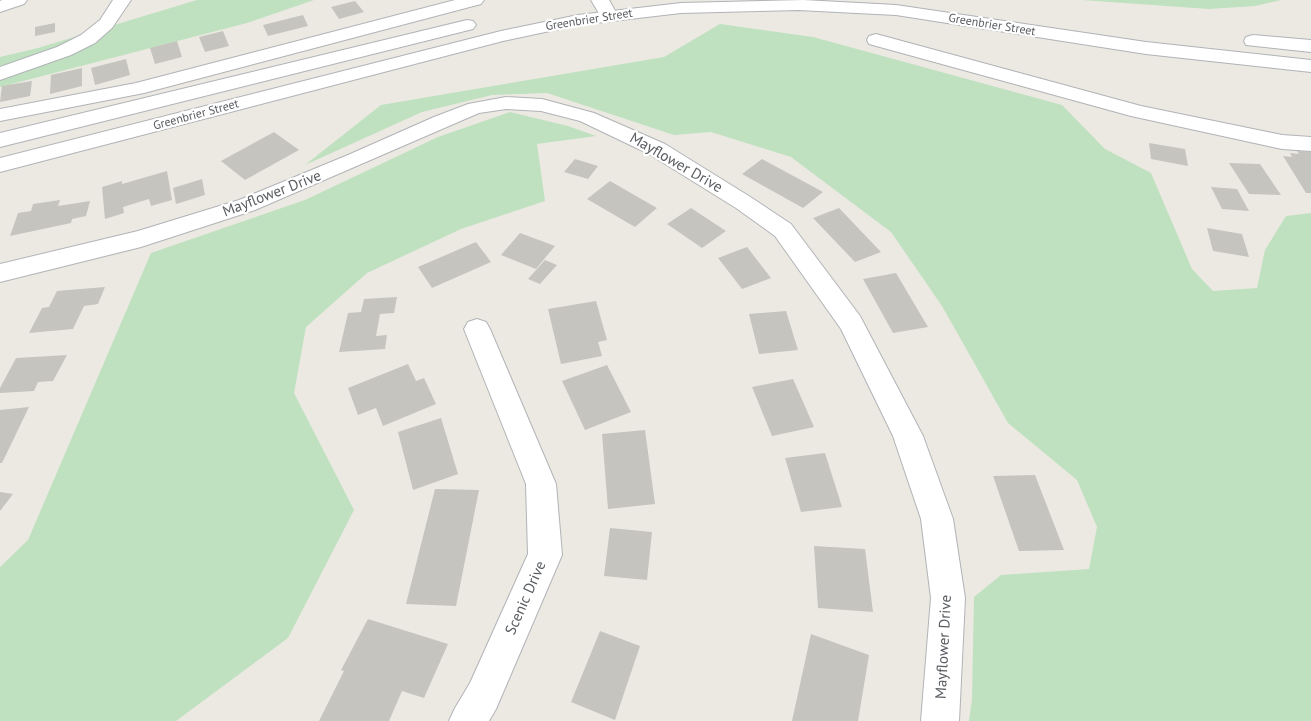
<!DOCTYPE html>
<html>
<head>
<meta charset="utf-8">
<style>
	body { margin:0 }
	canvas { display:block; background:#ebe9e1 }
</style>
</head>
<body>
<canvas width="1311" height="721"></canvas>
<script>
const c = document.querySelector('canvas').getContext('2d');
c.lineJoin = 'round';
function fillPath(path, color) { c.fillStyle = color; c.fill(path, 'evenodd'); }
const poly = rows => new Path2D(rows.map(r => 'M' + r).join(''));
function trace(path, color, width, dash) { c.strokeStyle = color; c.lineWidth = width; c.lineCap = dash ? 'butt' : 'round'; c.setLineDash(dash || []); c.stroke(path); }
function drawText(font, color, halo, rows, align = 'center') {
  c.font = font + ' "PT Sans",sans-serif'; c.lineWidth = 4.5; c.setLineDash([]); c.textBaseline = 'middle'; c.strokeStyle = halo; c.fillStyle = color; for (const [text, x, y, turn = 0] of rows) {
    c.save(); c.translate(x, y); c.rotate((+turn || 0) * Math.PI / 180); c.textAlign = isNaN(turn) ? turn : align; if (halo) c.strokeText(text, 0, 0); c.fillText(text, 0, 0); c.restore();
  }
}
fillPath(poly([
	[197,0,314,0,247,23,0,87,0,57,38,48],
	[1082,0,1281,0,1255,6,1209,9],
	[720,24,813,37,1062,105,1105,149,1151,173,1192,269,1213,291,1257,288,1265,250,1286,216,1311,213,1311,721,969,721,972,699,974,597,1001,575,1089,569,1097,527,1077,480,1008,423,942,306,891,232,791,157,711,132,674,135,547,93,492,95,422,112,305,165,381,105,664,57],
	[510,112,568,126,596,136,537,144,545,201,461,229,367,273,306,327,294,393,354,510,288,638,176,721,0,721,0,567,28,540,151,253,305,200,438,137]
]), '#bfe1c0');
fillPath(poly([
	[355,1,364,12,339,19,331,7],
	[303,15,308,26,268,36,263,25],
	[55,23,55,32,35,36,35,27],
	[223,31,229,46,205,52,199,37],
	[177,41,182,57,155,64,150,48],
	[126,59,130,75,95,85,91,68],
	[82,68,82,86,50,94,51,75],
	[32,81,30,96,0,102,2,86],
	[274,132,299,150,245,180,221,161],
	[1149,143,1185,149,1188,166,1151,159],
	[1297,151,1311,152,1311,193,1306,193,1283,156,1292,157,1290,153,1299,154],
	[575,159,598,166,588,179,564,172],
	[762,159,823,192,803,208,742,174],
	[1229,163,1260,164,1281,195,1249,194],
	[167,171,172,200,151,206,149,199,123,207,124,213,105,219,102,187,122,181,122,184],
	[202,179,205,195,176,204,173,188],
	[610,181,657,208,635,227,587,199],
	[1211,187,1237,189,1249,211,1222,209],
	[60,200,58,206,90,201,86,216,72,219,71,223,10,236,18,213,31,211,33,204],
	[691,208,726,231,702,248,667,224],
	[839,208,881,252,855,262,813,218],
	[1207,228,1242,234,1249,257,1213,251],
	[520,233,555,246,536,269,501,255],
	[476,242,491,262,432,288,418,267],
	[747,247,771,278,742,289,718,258],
	[545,260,557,265,540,284,528,279],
	[896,273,928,327,893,333,863,279],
	[105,287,98,304,84,306,73,329,29,333,42,308,49,307,57,291],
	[397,297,394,313,380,314,376,336,387,335,385,349,339,352,348,313,361,312,364,299],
	[596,301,607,340,598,342,602,356,561,364,548,309],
	[786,311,798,350,759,354,749,314],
	[67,355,53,381,38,382,34,391,0,393,0,388,16,358],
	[408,364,416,381,424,378,436,404,383,426,376,408,358,415,348,388],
	[607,365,631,412,585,430,562,381],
	[793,379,814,427,772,436,752,387],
	[29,407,2,463,0,463,0,410],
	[441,418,458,474,413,490,398,432],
	[645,430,655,504,608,509,602,434],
	[825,453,842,507,801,512,785,458],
	[1035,475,1064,550,1019,551,993,476],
	[435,489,479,490,456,606,406,604],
	[0,492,13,494,0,511],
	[610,528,652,532,647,580,604,576],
	[814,546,865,549,873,612,818,608],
	[368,619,448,644,424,698,402,691,389,721,319,721,344,671,341,670],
	[600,631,640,646,615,720,571,702],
	[811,634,869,655,858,721,792,721]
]), '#c6c4be');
const minor = poly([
	[2,0,27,0,24,4,0,12,0,1,2,0],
	[113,0,131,0,112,28,95,43,71,55,0,80,0,67,57,47,81,35,100,20,113,0],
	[455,0,484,0,481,4,144,93,0,121,0,109,136,83,455,0],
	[876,34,1141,106,1282,135,1311,137,1311,151,1282,149,1131,116,869,44,867,40,869,36,876,34],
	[506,97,542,99,594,113,665,144,752,198,791,224,860,316,923,436,953,519,965,598,959,721,921,721,931,598,921,519,893,436,841,329,775,236,736,208,649,154,580,121,541,111,506,109,479,113,255,210,141,247,0,282,0,264,138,231,239,200,348,155,434,117,468,104,506,97],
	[477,319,486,322,490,329,556,484,562,555,496,709,489,721,449,721,455,708,470,683,528,554,526,484,464,329,468,322,477,319]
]);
const tertiary = poly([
	[591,0,609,0,618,16,615,20,609,21,603,20,591,0]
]);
const secondary = poly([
	[803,0,896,5,1146,42,1311,60,1311,72,1146,54,896,15,798,10,681,13,578,25,503,41,0,172,0,158,501,31,578,15,681,3,803,0],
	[467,20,473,21,476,25,473,29,0,147,0,133,467,20],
	[1253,35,1311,40,1311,52,1246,45,1244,41,1246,37,1253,35]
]);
trace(minor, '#b1b3b7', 2);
trace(tertiary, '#b1b3b7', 2);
trace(secondary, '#b0b3b7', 2);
fillPath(minor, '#fff');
fillPath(tertiary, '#fff');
fillPath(secondary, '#fff');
drawText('12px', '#595c60', '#fff', [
	["Greenbrier Street",589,20,-9],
	["Greenbrier Street",992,25,9],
	["Greenbrier Street",196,115,-15]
]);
drawText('15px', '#595c60', '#fff', [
	["Mayflower Drive",676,163,30],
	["Mayflower Drive",272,194,-21],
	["Scenic Drive",526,598,-66],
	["Mayflower Drive",944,647,-87]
]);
</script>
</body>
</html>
